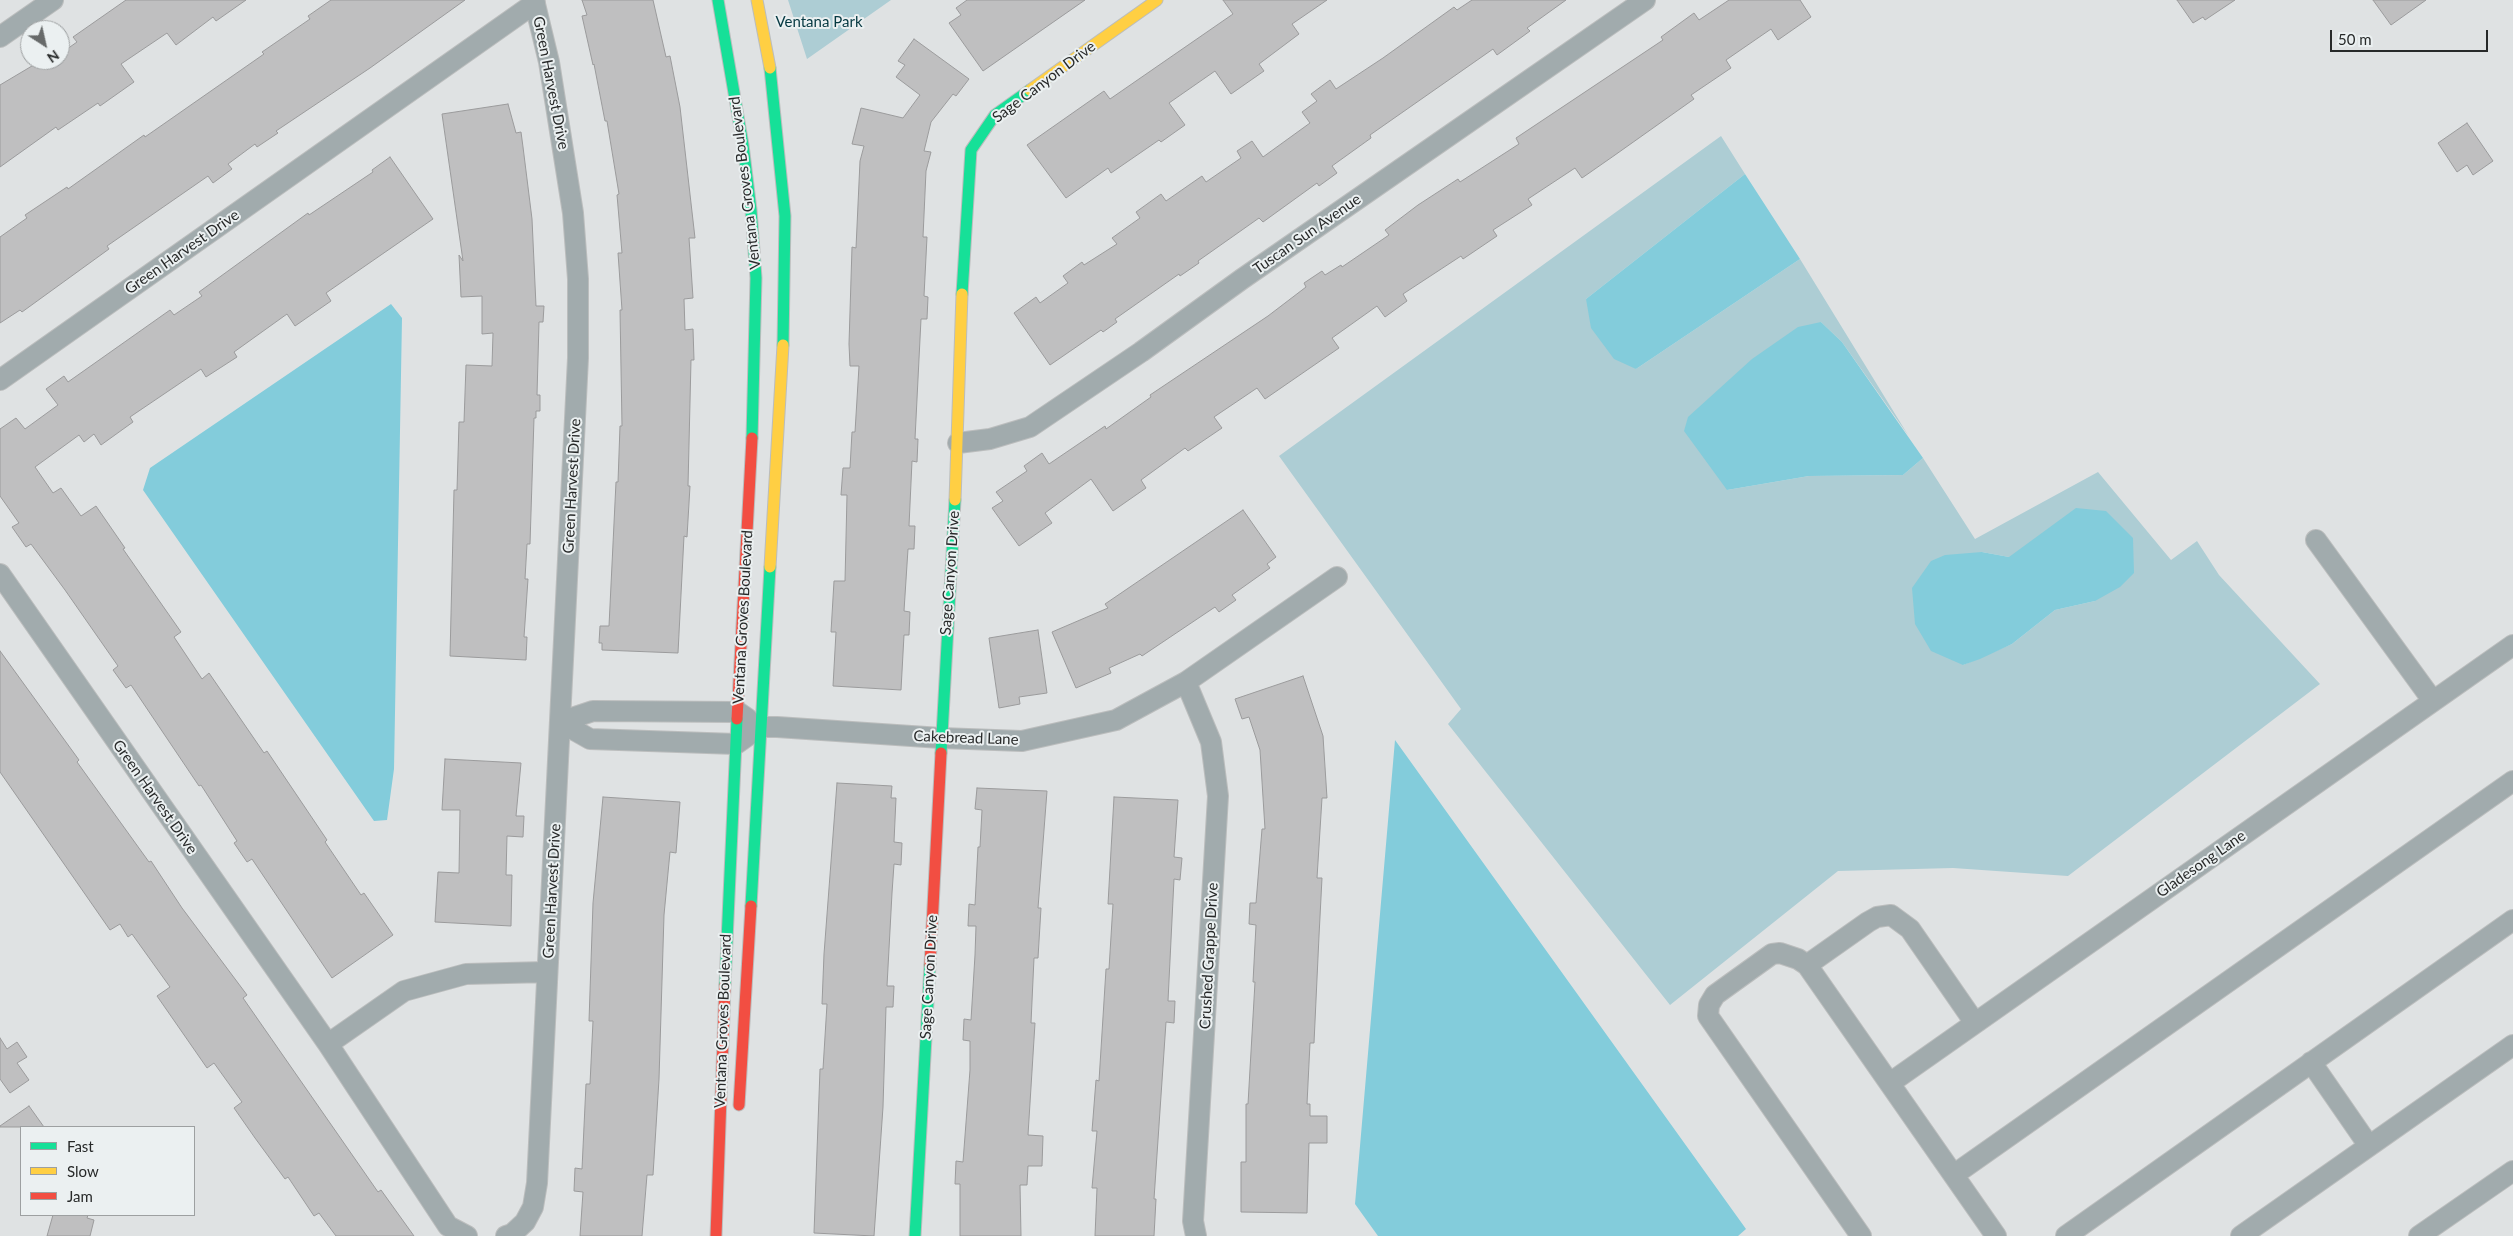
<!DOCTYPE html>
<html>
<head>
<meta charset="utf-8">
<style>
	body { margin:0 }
	#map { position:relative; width:2513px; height:1236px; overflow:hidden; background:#dfe2e3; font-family:Lato,sans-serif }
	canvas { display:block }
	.legend { position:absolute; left:20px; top:1126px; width:175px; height:90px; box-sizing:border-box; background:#ebf0f1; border:1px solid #9da0a1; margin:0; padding:6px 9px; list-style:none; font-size:15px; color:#272929 }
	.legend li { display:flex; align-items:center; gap:10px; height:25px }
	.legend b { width:25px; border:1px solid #9da0a1 }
	.north { position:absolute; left:20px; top:20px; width:50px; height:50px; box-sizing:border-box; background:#ebf0f1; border:1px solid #9da0a1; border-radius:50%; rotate:145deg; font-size:14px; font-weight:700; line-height:20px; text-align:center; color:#272929 }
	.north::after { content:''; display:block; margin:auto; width:18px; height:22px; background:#676a6a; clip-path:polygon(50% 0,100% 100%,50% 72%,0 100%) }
	.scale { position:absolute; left:2330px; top:30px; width:158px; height:22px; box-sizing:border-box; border:2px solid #272929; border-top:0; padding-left:6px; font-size:15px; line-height:18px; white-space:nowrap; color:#272929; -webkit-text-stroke:4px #ebf0f1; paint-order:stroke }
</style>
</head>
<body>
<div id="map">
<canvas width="2513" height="1236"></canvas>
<ul class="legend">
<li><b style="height:6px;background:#16e098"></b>Fast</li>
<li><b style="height:6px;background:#ffcf43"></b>Slow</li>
<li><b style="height:6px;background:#f24e42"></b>Jam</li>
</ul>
<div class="north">N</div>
<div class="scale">50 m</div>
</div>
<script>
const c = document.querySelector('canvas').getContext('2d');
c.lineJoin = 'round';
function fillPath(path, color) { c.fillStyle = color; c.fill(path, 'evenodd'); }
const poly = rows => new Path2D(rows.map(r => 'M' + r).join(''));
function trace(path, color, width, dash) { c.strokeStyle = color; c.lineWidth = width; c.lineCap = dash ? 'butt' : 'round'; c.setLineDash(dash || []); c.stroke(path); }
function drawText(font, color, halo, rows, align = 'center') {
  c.font = font + ' Lato,sans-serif'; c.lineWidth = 4; c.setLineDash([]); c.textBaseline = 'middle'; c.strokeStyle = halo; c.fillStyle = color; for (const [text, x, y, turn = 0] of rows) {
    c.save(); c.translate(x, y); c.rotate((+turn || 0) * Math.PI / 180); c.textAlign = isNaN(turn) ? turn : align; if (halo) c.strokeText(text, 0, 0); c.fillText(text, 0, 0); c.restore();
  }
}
fillPath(poly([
	[788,0,891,0,807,59],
	[1721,136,1745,174,1586,299,1636,369,1800,259,1908,435,1842,342,1821,322,1727,490,1809,476,1903,475,1923,458,1975,539,2098,472,2171,560,2197,541,2219,575,2320,684,2068,876,1953,868,1838,871,1670,1005,1448,724,1461,709,1279,456],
	[1982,552,2009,557,2095,601,2055,610,2012,644,1963,665]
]), '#adcdd4');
fillPath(poly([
	[1745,174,1800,259,1636,369,1614,359,1591,328,1586,299],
	[391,304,402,318,394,769,387,820,374,821,143,490,150,468],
	[1821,322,1842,342,1923,458,1903,475,1809,476,1727,490,1684,431,1688,417,1752,359,1798,327],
	[2076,508,2106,511,2133,538,2134,573,2120,587,2095,601,2055,610,2012,644,1980,659,1963,665,1931,651,1915,624,1912,588,1931,561,1945,555,1982,552,2009,557],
	[1395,740,1746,1229,1738,1236,1378,1236,1355,1204]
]), '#83ccdb');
const building = poly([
	[126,0,246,0,216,21,213,17,176,45,167,33,121,64,134,82,100,106,98,103,58,130,56,127,0,167,0,85,42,60,60,60,60,54,77,42,73,37,126,0],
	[331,0,465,0,370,68,276,131,278,133,257,147,255,144,228,164,232,169,213,183,208,176,107,246,109,249,22,312,20,310,0,323,0,237,27,218,25,215,67,187,68,189,144,135,145,137,264,54,262,52,310,19,308,16,331,0],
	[582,0,653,0,666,57,670,56,680,107,695,238,689,238,693,298,684,299,685,330,693,329,694,360,691,360,688,486,690,486,687,537,684,536,678,653,602,650,602,643,599,643,600,626,609,626,616,482,618,482,620,426,622,426,620,310,622,310,618,253,622,253,617,195,619,194,607,121,605,121,594,64,593,65,582,16,587,15,582,0],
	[967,0,1085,0,983,71,949,23,961,15,956,8,967,0],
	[1223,0,1327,0,1292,24,1299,34,1259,64,1264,71,1231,94,1215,71,1169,103,1185,125,1161,142,1159,140,1111,173,1108,168,1066,198,1027,145,1104,91,1110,99,1233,14,1223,0],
	[1472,0,1566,0,1527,28,1530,31,1497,55,1493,49,1370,135,1371,138,1332,166,1337,173,1319,186,1317,183,1263,222,1259,218,1198,261,1199,263,1180,276,1179,274,1115,319,1117,322,1103,332,1101,330,1050,365,1014,313,1036,297,1040,303,1068,283,1063,276,1082,262,1084,265,1117,244,1112,238,1140,218,1136,212,1161,194,1166,201,1202,176,1206,182,1241,158,1237,151,1252,141,1263,157,1310,123,1302,112,1317,101,1311,94,1330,80,1336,89,1383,58,1454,7,1457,10,1472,0],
	[1729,0,1800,0,1811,17,1778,40,1771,29,1726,60,1731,68,1691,95,1694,99,1615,155,1582,178,1575,168,1528,199,1532,205,1493,230,1497,236,1463,259,1461,256,1403,294,1407,301,1385,317,1377,306,1332,338,1339,348,1265,399,1257,388,1214,417,1222,428,1188,451,1185,448,1141,480,1146,488,1113,511,1091,479,1045,513,1052,523,1019,546,992,508,1003,501,996,492,1027,471,1024,466,1042,453,1049,464,1105,426,1106,429,1151,397,1150,395,1268,316,1306,287,1304,283,1322,271,1325,275,1341,265,1342,267,1389,235,1385,230,1418,205,1458,179,1460,182,1519,144,1516,138,1663,40,1661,37,1694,13,1699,20,1729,0],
	[2177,0,2235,0,2205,20,2203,17,2193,23,2177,0],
	[2373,0,2426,0,2391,25,2373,0],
	[914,39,969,79,956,96,953,94,931,122,924,151,931,152,926,171,923,237,927,237,924,296,928,297,927,319,921,319,915,439,918,439,917,462,912,461,909,526,915,526,914,549,908,549,904,611,910,612,909,635,904,635,901,690,833,686,836,632,831,632,834,581,845,581,847,495,841,495,843,468,850,468,852,432,855,432,859,366,850,366,849,344,852,247,856,248,860,161,864,146,852,144,861,108,903,118,920,95,896,77,905,65,898,61,914,39],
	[508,104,516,133,521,132,523,147,532,219,536,306,544,306,543,322,539,322,537,395,540,395,540,411,536,411,536,418,534,418,530,544,527,544,525,579,528,579,524,637,527,637,526,660,450,656,454,490,457,490,459,422,464,422,466,365,492,366,493,333,482,334,482,296,461,297,459,255,463,261,442,114,508,104],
	[2467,123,2493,161,2473,175,2467,165,2457,172,2438,143,2467,123],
	[390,157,433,219,326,293,331,301,295,326,287,314,234,352,237,357,206,377,201,369,130,417,133,422,101,445,94,434,84,442,79,435,35,467,53,493,61,488,81,516,96,506,125,548,123,549,181,632,174,637,202,679,209,673,264,753,267,751,327,840,325,842,361,895,364,893,393,935,332,978,252,859,247,862,234,843,237,841,201,785,199,786,131,685,126,688,113,670,118,666,65,590,31,544,26,547,12,527,19,523,0,496,0,429,16,418,25,429,58,405,46,389,64,376,68,382,170,310,174,315,202,296,199,292,308,213,309,215,373,172,372,170,390,157],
	[1243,510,1276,557,1267,564,1270,568,1232,595,1236,600,1219,612,1215,607,1142,656,1140,654,1109,668,1111,673,1076,688,1052,632,1108,608,1105,604,1243,510],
	[1038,630,1047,693,1019,697,1020,704,999,708,989,638,1038,630],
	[0,651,79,760,77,762,149,862,151,861,182,908,247,995,243,998,378,1192,381,1190,414,1236,336,1236,319,1213,314,1216,288,1177,285,1179,255,1138,234,1108,242,1102,214,1063,207,1068,157,996,170,987,132,934,128,937,120,924,110,930,0,772,0,651],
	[1303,676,1323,736,1327,798,1322,798,1317,878,1322,878,1319,936,1314,1043,1310,1043,1307,1104,1310,1104,1310,1116,1327,1116,1327,1143,1309,1143,1307,1213,1241,1212,1241,1162,1246,1162,1246,1104,1248,1104,1255,982,1253,982,1256,925,1249,924,1250,903,1256,903,1262,829,1265,829,1260,750,1249,717,1242,719,1235,699,1303,676],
	[445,759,521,763,516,816,524,816,523,837,507,836,506,875,512,875,511,926,435,922,438,872,459,873,460,810,442,810,445,759],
	[837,783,892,786,891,798,896,798,894,842,902,843,901,865,894,864,892,893,887,986,894,986,893,1007,886,1007,883,1107,874,1236,814,1233,820,1069,823,1069,827,1004,822,1004,824,954,837,783],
	[977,788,1047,791,1038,908,1041,908,1038,958,1034,958,1031,1023,1035,1023,1028,1135,1043,1136,1042,1166,1028,1166,1027,1185,1020,1185,1021,1236,960,1236,960,1184,955,1184,956,1161,963,1162,970,1070,970,1041,963,1040,964,1019,971,1020,975,955,976,926,968,926,969,904,975,905,978,847,980,847,982,810,975,809,977,788],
	[603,797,680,802,676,853,670,852,664,915,659,1079,653,1175,647,1175,642,1236,580,1236,583,1192,574,1191,575,1168,582,1169,586,1084,590,1084,593,1021,589,1021,593,903,603,797],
	[1114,797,1178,800,1174,857,1182,858,1180,880,1174,879,1168,1001,1175,1001,1174,1023,1166,1022,1154,1199,1156,1199,1154,1236,1095,1236,1097,1188,1092,1188,1097,1131,1092,1131,1096,1080,1099,1081,1106,969,1109,969,1113,904,1108,904,1114,797],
	[0,1038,7,1049,17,1042,27,1057,17,1063,29,1080,10,1093,0,1079,0,1038],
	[29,1106,44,1127,0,1127,0,1126,29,1106],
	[53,1215,88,1215,87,1218,94,1220,90,1236,47,1236,53,1215]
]);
fillPath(building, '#bfbfc0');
trace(building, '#9b9b9c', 1);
const street = poly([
	[0,37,53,0],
	[0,380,535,3],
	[958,443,990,439,1030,427,1141,352,1242,279,1645,0],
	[2316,540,2433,701],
	[0,574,328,1044,448,1226,467,1236],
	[1186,682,1211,742,1218,796,1193,1221,1196,1236],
	[560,722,590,739,736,744,760,727,777,727,941,738,1022,741,1116,720,1186,682,1337,577],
	[560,722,593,711,738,712,748,719],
	[1807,965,1868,922,1877,917,1891,915,1910,929,1975,1023],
	[328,1044,404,991,466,974,547,972],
	[2311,1062,2369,1146],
	[1890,1083,2513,645],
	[1955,1174,2513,781],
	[506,1236,512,1234,525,1222,533,1207,537,1183,578,358,578,279,573,213,549,62,534,0],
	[1861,1236,1708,1016,1709,1005,1715,995,1772,954,1780,953,1798,959,1807,965,1996,1236],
	[2066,1236,2513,920],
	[2241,1236,2513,1045],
	[2419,1236,2513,1171]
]);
const fast = poly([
	[718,0,743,145,751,210,756,278,752,438],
	[770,68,785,216,783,345],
	[962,294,971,150,995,115,1030,90],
	[941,753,955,500],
	[751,906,770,567],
	[725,985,737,719],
	[915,1236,930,965]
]);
const slow = poly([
	[757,0,770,68],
	[1030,90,1157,0],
	[955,500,962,294],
	[770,567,783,345]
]);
const jam = poly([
	[737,719,752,438],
	[930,965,941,753],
	[739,1105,751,906],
	[716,1236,725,985]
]);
trace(street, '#bbbdbd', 22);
trace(fast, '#bbbdbd', 13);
trace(slow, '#bbbdbd', 13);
trace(jam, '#bbbdbd', 13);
trace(street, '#a1abad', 20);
trace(fast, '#16e098', 11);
trace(slow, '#ffcf43', 11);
trace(jam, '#f24e42', 11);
drawText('15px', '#053841', '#ebf0f1', [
	["Ventana Park",819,22]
]);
drawText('15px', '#272929', '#ebf0f1', [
	["Sage Canyon Drive",1044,82,-37],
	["Green Harvest Drive",551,83,79],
	["Ventana Groves Boulevard",745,183,-97],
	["Tuscan Sun Avenue",1307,234,-35],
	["Green Harvest Drive",182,252,-35],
	["Green Harvest Drive",572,486,-87],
	["Sage Canyon Drive",950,573,-86],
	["Ventana Groves Boulevard",743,617,-87],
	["Cakebread Lane",966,738,2],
	["Green Harvest Drive",155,797,55],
	["Gladesong Lane",2201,864,-35],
	["Green Harvest Drive",552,891,-87],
	["Crushed Grappe Drive",1209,956,-87],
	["Sage Canyon Drive",929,977,-87],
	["Ventana Groves Boulevard",723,1021,-88]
]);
</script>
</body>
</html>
